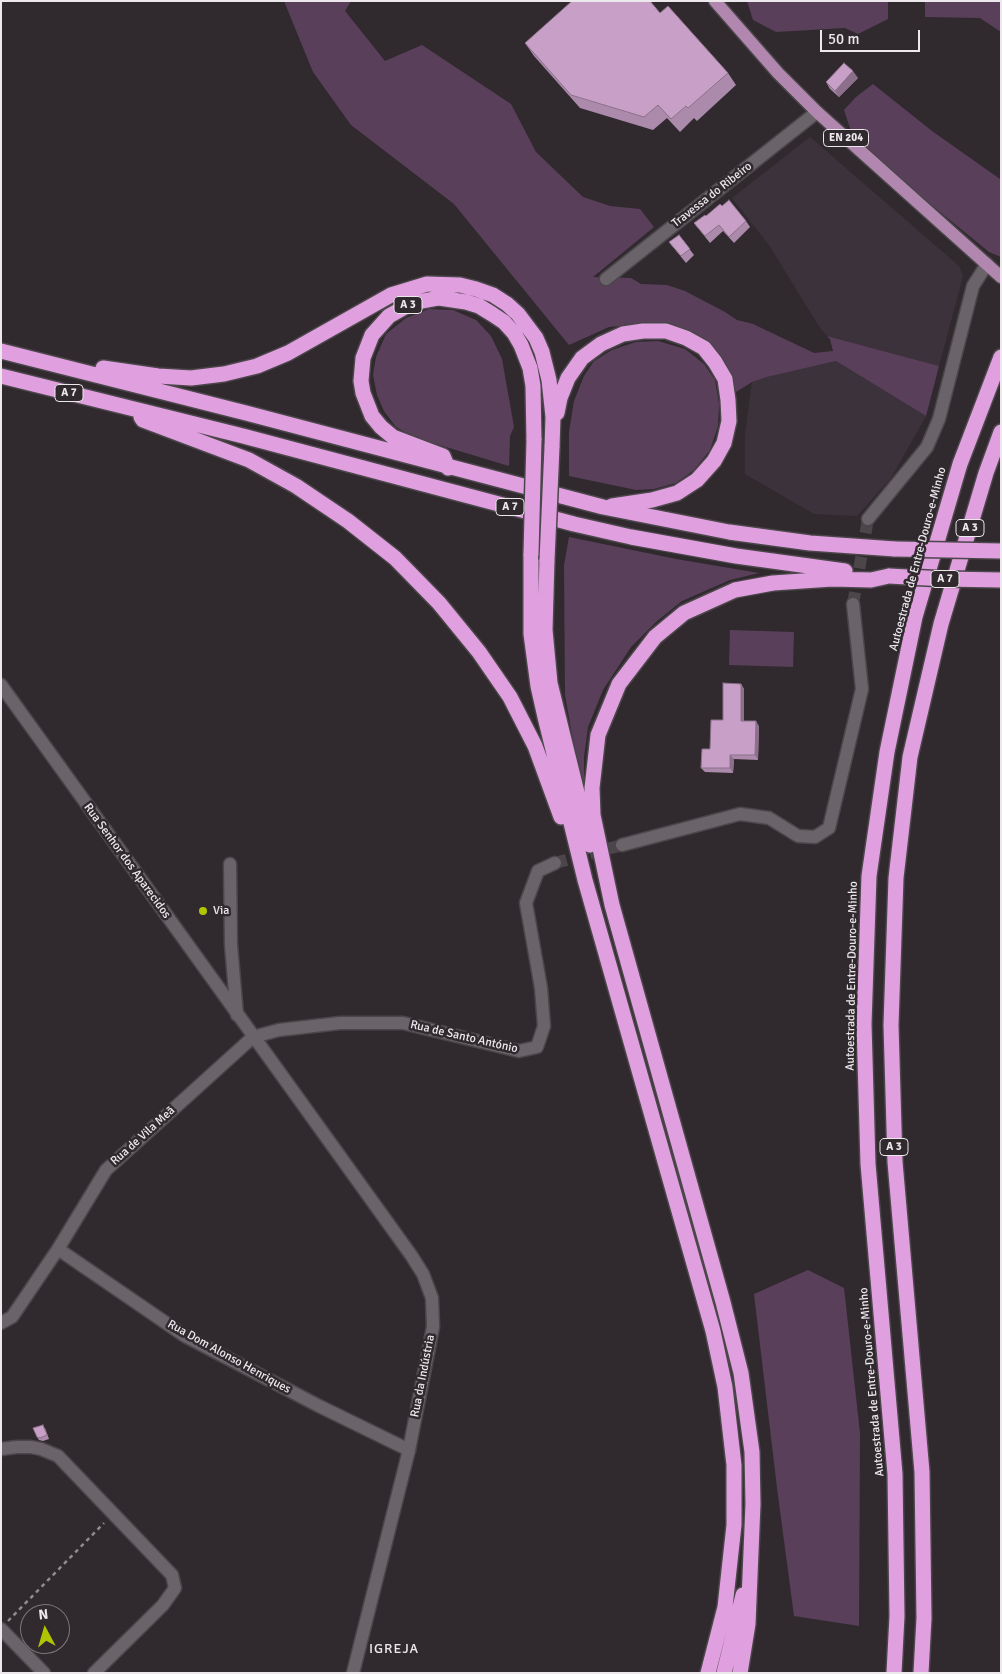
<!DOCTYPE html>
<html>
<head>
<meta charset="utf-8">
<style>
	body { margin:0 }
	#map { position:relative; width:1002px; height:1674px; overflow:hidden; background:#302a2f; font-family:Signika,sans-serif }
	canvas { display:block }
	.frame { position:absolute; inset:0; border:2px solid #ece8ec; pointer-events:none }
	.north { position:absolute; left:20px; top:1604px; width:50px; height:50px; box-sizing:border-box; background:#302a2f; border:1px solid #7b767b; border-radius:50%; rotate:354deg; font-size:14px; font-weight:700; line-height:20px; text-align:center; color:#ece8ec }
	.north::after { content:''; display:block; margin:auto; width:18px; height:22px; background:#b0c502; clip-path:polygon(50% 0,100% 100%,50% 72%,0 100%) }
	.scale { position:absolute; left:820px; top:30px; width:100px; height:22px; box-sizing:border-box; border:2px solid #ece8ec; border-top:0; padding-left:6px; font-size:15px; line-height:18px; white-space:nowrap; color:#ece8ec; -webkit-text-stroke:4px #302a2f; paint-order:stroke }
</style>
</head>
<body>
<div id="map">
<canvas width="1002" height="1674"></canvas>
<div class="frame"></div>
<div class="north">N</div>
<div class="scale">50 m</div>
</div>
<script>
const c = document.querySelector('canvas').getContext('2d');
c.lineJoin = 'round';
function fillPath(path, color) { c.fillStyle = color; c.fill(path, 'evenodd'); }
const poly = rows => new Path2D(rows.map(r => 'M' + r).join(''));
function trace(path, color, width, dash) { c.strokeStyle = color; c.lineWidth = width; c.lineCap = dash ? 'butt' : 'round'; c.setLineDash(dash || []); c.stroke(path); }
function drawText(font, color, halo, rows, align = 'center') {
  c.font = font + ' Signika,sans-serif'; c.lineWidth = 5; c.setLineDash([]); c.textBaseline = 'middle'; c.strokeStyle = halo; c.fillStyle = color; for (const [text, x, y, turn = 0] of rows) {
    c.save(); c.translate(x, y); c.rotate((+turn || 0) * Math.PI / 180); c.textAlign = isNaN(turn) ? turn : align; if (halo) c.strokeText(text, 0, 0); c.fillText(text, 0, 0); c.restore();
  }
}
fillPath(poly([
	[810,137,959,266,963,276,939,366,827,336,820,328,769,245,732,198],
	[836,361,926,416,891,478,857,516,814,514,745,474,745,435,752,382,767,377]
]), '#3c323c');
fillPath(poly([
	[284,1,351,1,345,11,385,61,422,45,511,104,536,152,583,197,610,206,640,209,654,227,593,277,631,278,641,284,667,285,685,291,725,312,737,320,753,324,814,353,833,351,830,339,827,336,939,366,926,416,836,361,767,377,752,382,736,392,711,348,642,324,609,327,569,345,454,204,351,125,313,72],
	[747,1,888,1,888,19,858,34,845,28,776,32,753,20],
	[925,1,1001,1,1001,32,980,18,925,17],
	[873,84,932,131,1000,179,1001,178,1001,257,989,252,891,172,851,131,844,110,856,97],
	[429,309,453,310,476,320,491,336,502,359,514,427,510,436,509,466,416,438,396,427,384,411,377,395,373,375,376,357,386,334,406,318],
	[658,341,685,349,704,364,715,380,719,404,718,426,710,450,694,470,676,483,654,489,636,490,569,476,569,432,574,401,584,376,594,361,612,350,636,342],
	[569,537,676,559,759,573,730,580,682,601,657,621,631,647,603,690,588,727,584,757,584,788,575,751,565,695,564,565],
	[730,630,794,632,793,667,729,665],
	[808,1270,844,1288,860,1433,859,1626,794,1616,777,1488,754,1294]
]), '#5a3f5a');
trace(poly([
	[853,604,868,519],
	[555,863,622,845]
]), '#4c464b', 12, [12, 6]);
const street = poly([
	[606,279,817,112],
	[868,519,927,447,939,419,973,286,987,264],
	[622,845,740,814,769,818,798,836,815,837,829,828,862,689,853,604],
	[230,864,231,945,237,1015],
	[58,1249,185,1336,319,1406,409,1450],
	[1,1323,12,1317,58,1249,106,1170,253,1037,279,1030,340,1023,403,1023,519,1051,537,1047,544,1026,541,988,526,903,538,871,555,863],
	[1,1449,17,1447,31,1447,41,1449,58,1456,172,1575,175,1588,163,1605,94,1673]
]);
const secondary = poly([
	[1,685,411,1255,423,1274,432,1298,433,1327,409,1450,353,1673],
	[1,1629,44,1673]
]);
const primary = poly([
	[715,1,778,73,817,112,1001,277]
]);
const highway = poly([
	[1,351,246,413,603,507,729,532,810,543,895,549],
	[103,368,158,376,191,378,224,374,257,366,288,353,391,295,427,284,460,285,476,289,493,295,507,304,518,314,536,338,542,352,549,380,553,417,552,447],
	[1,376,243,436,574,524,631,537,736,556,845,571],
	[557,413,560,398,568,378,582,358,601,344,623,334,643,331,666,331,686,338,704,348,715,362,725,379,728,400,729,421,724,443,714,461,697,480,677,493,652,500,612,506],
	[141,417,143,420,249,460,296,486,348,521,395,558,439,603,479,652,510,697,535,746,561,817],
	[448,468,443,456,393,437,381,427,372,416,363,393,361,381,363,358,372,335,389,316,412,303,439,298,466,302,479,306,492,314,504,322,514,333,521,345,530,368,533,386,534,440],
	[531,554,531,634,538,686,545,717,585,880,713,1331,725,1387,734,1465,734,1525,725,1607,708,1673],
	[547,560,545,630,550,683,590,845],
	[724,1673,743,1595],
	[740,1673,748,1624,753,1504,752,1452,741,1373,723,1302,612,905,593,815,592,788,598,735,619,684,655,637,684,613,735,590,773,583,832,579,871,580,889,576],
	[894,1673,897,1616,895,1474,868,1164,864,1024,869,876,887,752,915,617,960,464,1001,357],
	[921,1673,924,1618,922,1472,895,1162,891,1025,896,878,910,757,941,624,986,473,1001,432]
]);
trace(street, '#4b464a', 15);
trace(secondary, '#4b464a', 15);
trace(primary, '#4b464a', 15);
trace(highway, '#4b464a', 18);
trace(poly([
	[8,1621,104,1523]
]), '#908b90', 2.5, [4, 4]);
trace(street, '#6a646a', 12);
trace(secondary, '#6a646a', 12);
trace(primary, '#b187b0', 12);
trace(highway, '#e09fde', 15);
const highwayBridge = poly([
	[895,549,1001,551],
	[531,554,534,440],
	[547,560,552,447],
	[889,576,945,579,1001,580]
]);
trace(highwayBridge, '#4b464a', 18, []);
trace(highwayBridge, '#e09fde', 15);
fillPath(poly([
	[660,13,728,73,736,85,697,121,694,118,680,132,667,118,653,130,580,108,534,56,525,43],
	[858,78,839,97,830,89,826,82],
	[722,206,746,221,750,227,734,243,723,231,710,243,694,223],
	[679,235,694,255,686,263,669,242],
	[741,684,744,689,744,721,759,726,758,760,734,759,733,773,705,772,701,768,723,720],
	[45,1428,49,1439,43,1441,39,1440,37,1437]
]), '#ac8aab');
fillPath(poly([
	[853,71,858,78,839,97,835,91],
	[741,684,744,689,744,726,741,721],
	[756,721,759,726,758,760,755,755],
	[730,755,734,759,733,773,730,768]
]), '#8c708b');
const building = poly([
	[572,1,650,1,660,13,668,6,728,73,688,108,686,106,671,119,658,105,644,117,571,95,525,43,572,1],
	[844,63,853,71,835,91,826,82,844,63],
	[729,200,746,221,729,237,719,225,705,236,694,223,705,215,706,216,720,204,722,206,729,200],
	[679,235,690,249,681,256,669,242,679,235],
	[723,683,741,684,741,721,756,721,755,755,730,755,730,768,701,768,702,749,710,749,711,720,723,720,723,683],
	[43,1425,47,1435,40,1438,37,1437,33,1428,43,1425]
]);
fillPath(building, '#c8a0c7');
trace(building, '#8c708b', 1);
for (const [x, y, r, color] of [
	[203,911,5,"#b0c502"]
]) { const dot = new Path2D(); dot.arc(x, y, r, 0, 2 * Math.PI); c.fillStyle = color; c.fill(dot); trace(dot, '#302a2f', 2); }
for (const [x, y, w] of [
	[846,138,45],
	[408,305,28],
	[69,393,28],
	[510,507,28],
	[970,528,28],
	[945,579,28],
	[894,1147,28]
]) { const box = new Path2D(); box.roundRect(x - w / 2, y - 8.5, w, 17, 4); c.fillStyle = '#302a2f'; c.fill(box); trace(box, '#ece8ec', 1); }
drawText('bold 11px', '#ece8ec', null, [
	["EN 204",846,138],
	["A 3",408,305],
	["A 7",69,393],
	["A 7",510,507],
	["A 3",970,528],
	["A 7",945,579],
	["A 3",894,1147]
]);
drawText('12px', '#ece8ec', '#302a2f', [
	["Travessa do Ribeiro",712,195,-38],
	["Autoestrada de Entre-Douro-e-Minho",918,559,-75],
	["Rua Senhor dos Aparecidos",127,861,54],
	["Autoestrada de Entre-Douro-e-Minho",852,976,-89],
	["Rua de Santo António",464,1037,13],
	["Rua de Vila Meã",143,1136,-42],
	["Rua Dom Alonso Henriques",229,1357,29],
	["Rua da Indústria",423,1376,-79],
	["Autoestrada de Entre-Douro-e-Minho",872,1382,-95]
]);
drawText('12px', '#ece8ec', '#302a2f', [
	["Via",213,911]
], 'left');
c.letterSpacing = '1px';
drawText('14px', '#ece8ec', '#302a2f', [
	["IGREJA",394,1649]
]);
c.letterSpacing = '0px';
</script>
</body>
</html>
